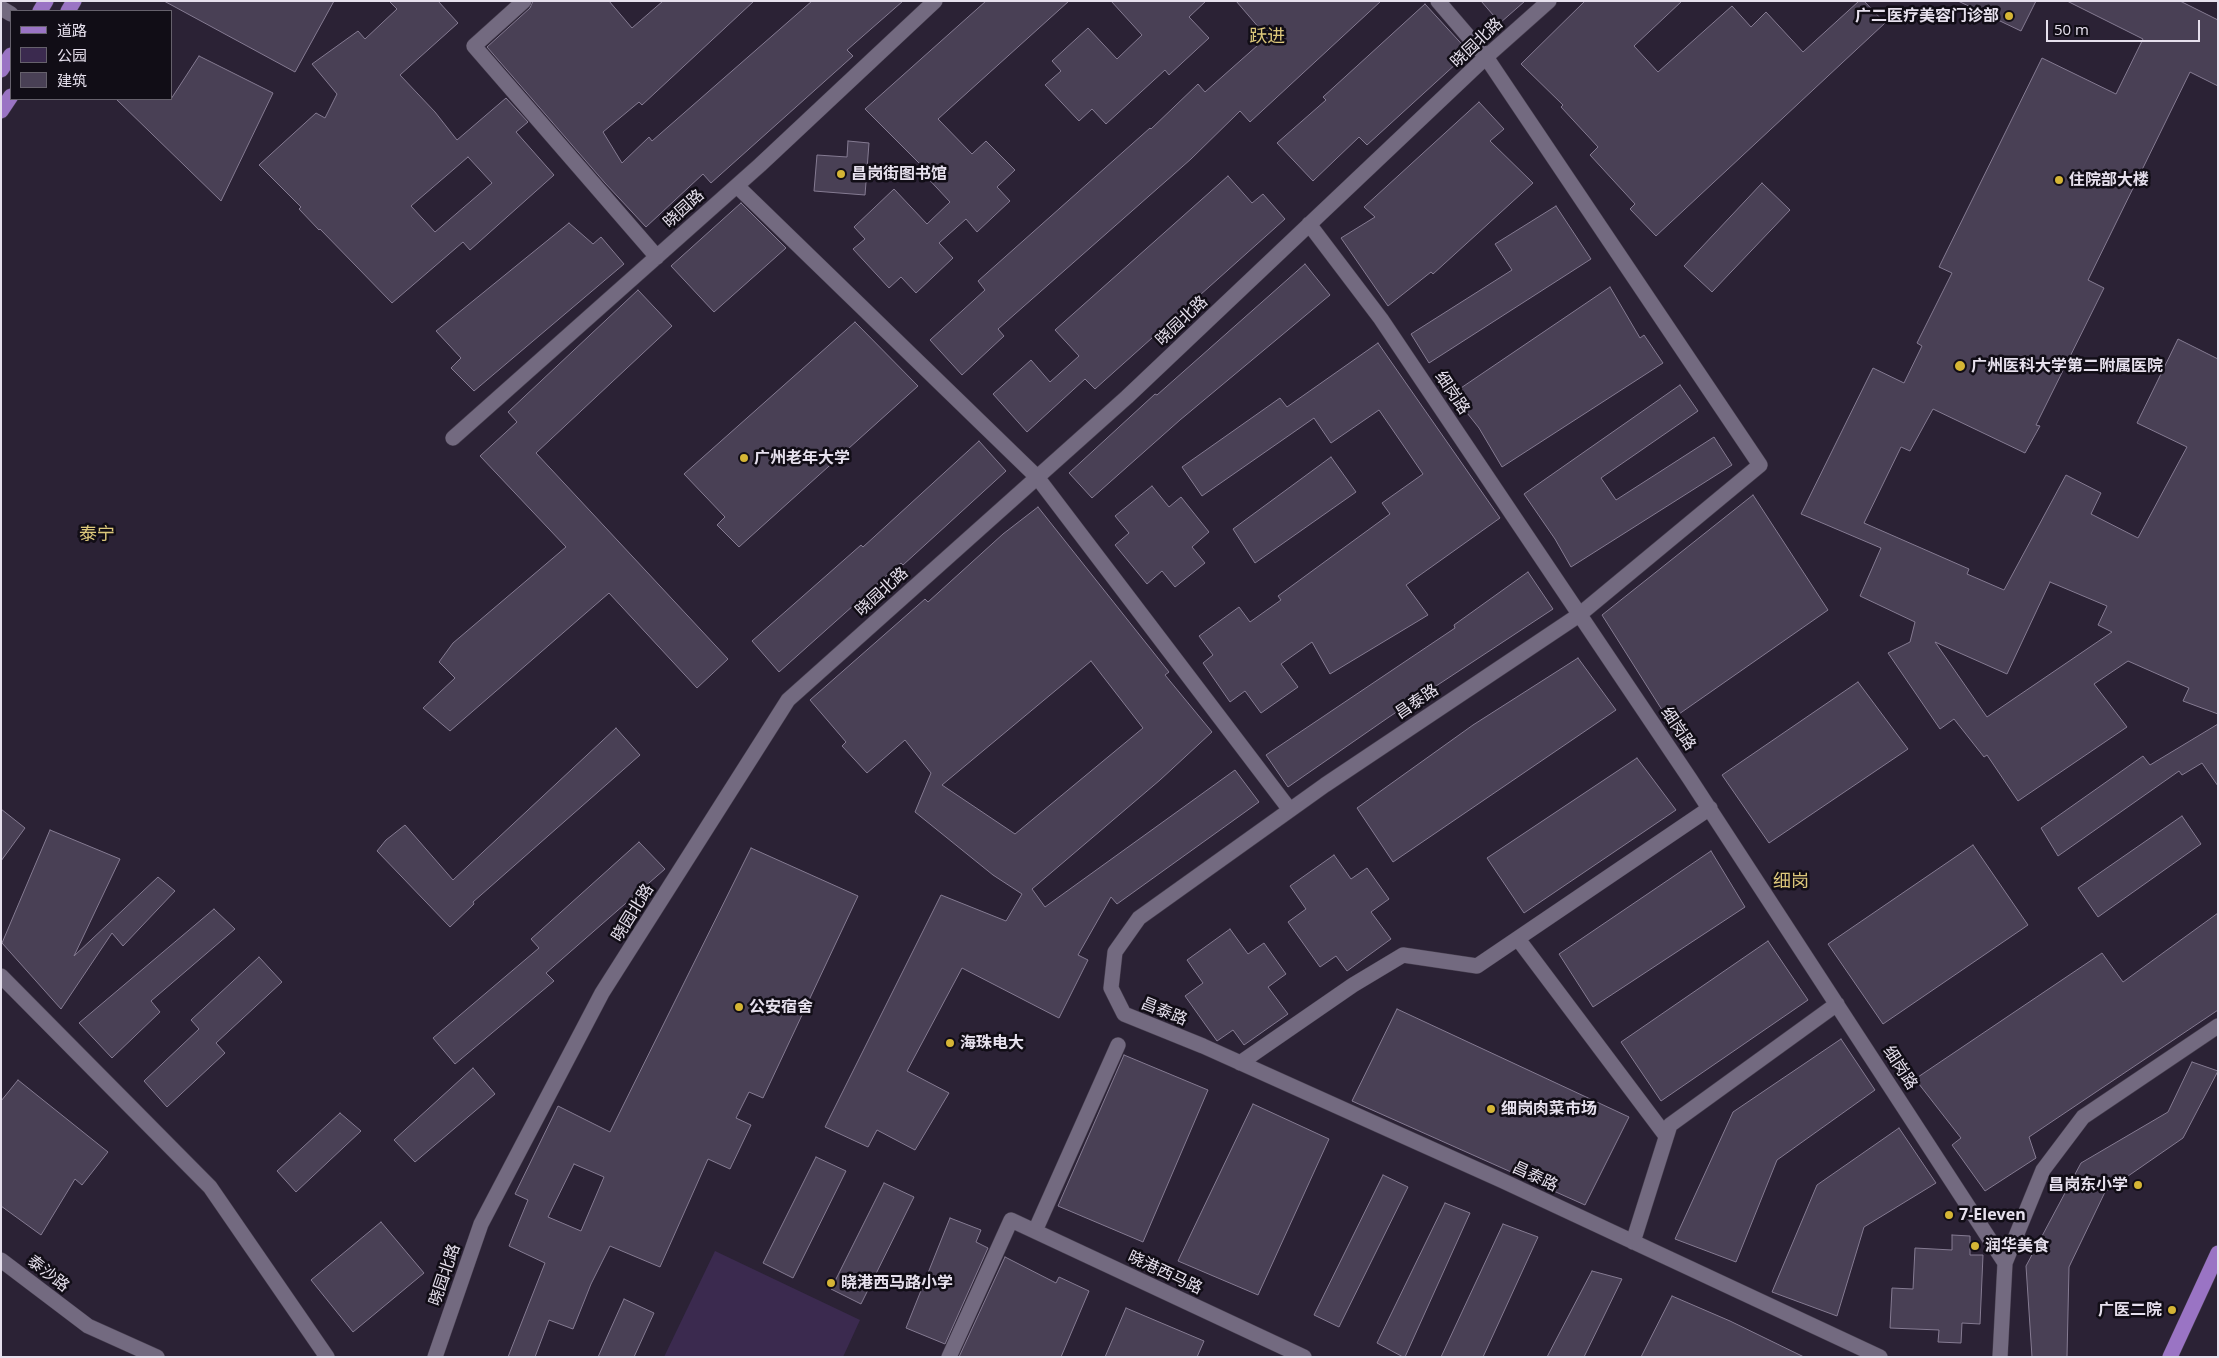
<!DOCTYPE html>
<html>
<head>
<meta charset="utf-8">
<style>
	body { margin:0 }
	#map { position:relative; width:2219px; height:1358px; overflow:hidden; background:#2b2235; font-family:"Open Sans","Noto Sans SC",sans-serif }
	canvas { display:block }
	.frame { position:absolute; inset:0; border:2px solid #e6e0ed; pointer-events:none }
	.legend { position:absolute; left:10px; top:10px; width:162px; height:90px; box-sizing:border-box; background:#110d16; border:1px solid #66616c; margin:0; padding:6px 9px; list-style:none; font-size:15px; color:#e6e0ed }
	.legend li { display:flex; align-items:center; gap:10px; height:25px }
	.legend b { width:25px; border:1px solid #66616c }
	.scale { position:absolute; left:2046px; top:20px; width:154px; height:22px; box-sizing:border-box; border:2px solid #e6e0ed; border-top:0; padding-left:6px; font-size:15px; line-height:18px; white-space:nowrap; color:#e6e0ed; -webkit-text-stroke:4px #110d16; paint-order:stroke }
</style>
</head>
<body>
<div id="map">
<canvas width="2219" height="1358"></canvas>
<div class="frame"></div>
<ul class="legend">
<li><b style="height:6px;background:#9a74c4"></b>道路</li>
<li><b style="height:14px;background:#3b2a4f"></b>公园</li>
<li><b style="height:14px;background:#494055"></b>建筑</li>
</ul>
<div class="scale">50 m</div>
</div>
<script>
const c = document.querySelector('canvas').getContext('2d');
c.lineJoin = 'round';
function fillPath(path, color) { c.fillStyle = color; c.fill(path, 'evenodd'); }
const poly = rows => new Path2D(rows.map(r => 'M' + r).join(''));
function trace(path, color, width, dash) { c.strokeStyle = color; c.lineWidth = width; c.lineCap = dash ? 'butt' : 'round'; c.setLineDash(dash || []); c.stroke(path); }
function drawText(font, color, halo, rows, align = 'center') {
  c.font = font + ' "Open Sans","Noto Sans SC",sans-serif'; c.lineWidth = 5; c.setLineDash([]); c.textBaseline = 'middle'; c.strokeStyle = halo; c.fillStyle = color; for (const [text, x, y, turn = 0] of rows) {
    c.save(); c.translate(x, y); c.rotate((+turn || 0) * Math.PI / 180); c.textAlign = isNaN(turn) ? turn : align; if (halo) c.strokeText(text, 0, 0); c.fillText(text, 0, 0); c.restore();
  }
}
fillPath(poly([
	[715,1251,860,1320,843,1357,664,1357]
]), '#3b2a4f');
const building = poly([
	[164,1,334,1,295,72,164,1],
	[389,1,438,1,458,23,400,75,435,112,457,140,506,98,528,122,516,132,554,175,470,250,463,242,392,303,320,229,319,230,299,209,301,207,259,165,316,113,325,118,337,94,312,64,358,31,365,39,397,9,389,1],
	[468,157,492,183,435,232,411,206,468,157],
	[533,1,609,1,632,28,663,1,754,1,642,105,639,102,603,132,622,163,649,137,652,141,812,1,903,1,847,50,853,56,711,183,703,174,646,227,605,183,487,47,530,8,533,1],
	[986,1,1069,1,938,119,972,154,986,141,1015,170,997,187,1010,201,977,232,966,219,939,243,953,258,916,293,901,277,889,288,853,249,865,239,854,227,894,189,927,224,950,202,923,173,926,170,865,109,986,1],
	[1111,1,1206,1,1189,17,1209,38,1169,75,1165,70,1106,124,1092,109,1079,121,1045,85,1061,71,1052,61,1088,28,1117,59,1142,35,1111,1],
	[1236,1,1381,1,1250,122,1240,111,1191,159,998,329,1004,336,962,375,930,340,985,290,978,281,1150,128,1151,129,1198,84,1205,92,1267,37,1236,1],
	[1481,1,1525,1,1500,23,1481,1],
	[1585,1,1682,1,1634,46,1658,72,1732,6,1751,27,1766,12,1803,52,1859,1,1864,1,1885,23,1656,236,1630,209,1635,204,1590,155,1598,147,1561,107,1563,105,1521,64,1585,1],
	[1958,1,2036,1,2021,31,1958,1],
	[2067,1,2180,1,2218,20,2218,86,2190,72,2088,280,2104,288,2036,425,2040,426,2025,453,1933,409,1910,451,1901,447,1864,523,1969,569,1967,574,2004,590,2066,475,2101,493,2091,514,2138,538,2187,447,2137,423,2178,339,2218,359,2218,714,2183,701,2189,688,2128,661,2094,684,2127,727,2018,801,1987,755,1984,757,1954,719,1940,729,1888,653,1910,642,1915,622,1860,596,1881,548,1801,514,1873,368,1904,383,1922,346,1917,343,1952,273,1939,267,2042,58,2116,94,2143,39,2067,1],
	[2050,582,2107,606,2098,625,2112,632,1987,717,1935,642,2007,674,2050,582],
	[1425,4,1469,52,1367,145,1359,137,1313,181,1277,143,1326,100,1323,97,1425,4],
	[199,56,273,93,221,201,116,99,171,99,199,56],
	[1479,102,1504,129,1490,141,1533,183,1433,274,1431,272,1388,306,1341,238,1375,217,1364,207,1479,102],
	[848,141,869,143,865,195,814,191,817,155,847,157,848,141],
	[1228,176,1252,203,1263,194,1285,219,1095,389,1085,379,1027,432,993,394,1031,360,1050,382,1079,356,1055,330,1228,176],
	[1762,183,1790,210,1712,292,1684,266,1762,183],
	[741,203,786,248,714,312,671,266,741,203],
	[1556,206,1591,259,1429,363,1411,334,1512,270,1495,244,1556,206],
	[569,223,593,244,601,237,624,264,474,391,451,368,461,358,436,331,569,223],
	[1305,264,1330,295,1180,420,1092,498,1069,473,1155,394,1157,395,1305,264],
	[1610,287,1640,338,1644,335,1663,363,1502,467,1479,428,1452,394,1610,287],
	[638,290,672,326,536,453,728,659,697,688,609,593,450,731,423,708,455,678,439,662,453,643,566,547,480,456,517,422,508,412,638,290],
	[855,322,918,386,739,547,717,525,725,517,684,474,855,322],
	[1378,343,1500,518,1406,585,1428,615,1330,674,1312,642,1281,664,1298,687,1261,713,1245,691,1230,702,1203,663,1213,655,1199,636,1239,607,1250,622,1281,600,1278,596,1390,514,1382,503,1423,474,1379,410,1331,443,1314,418,1202,496,1182,467,1280,398,1287,407,1378,343],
	[1680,385,1698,411,1601,478,1616,500,1714,437,1732,465,1571,567,1555,539,1524,494,1680,385],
	[979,441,1006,471,903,565,901,563,779,672,752,641,861,545,863,547,979,441],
	[1331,457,1356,492,1255,563,1233,529,1331,457],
	[1152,486,1169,507,1181,497,1209,532,1192,547,1205,563,1175,587,1162,571,1147,584,1115,545,1129,533,1115,516,1152,486],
	[1753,495,1828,610,1669,721,1602,615,1753,495],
	[1038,507,1169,672,1165,675,1212,732,1160,780,1032,889,1045,907,1235,770,1259,802,1117,904,1111,897,1078,955,1088,960,1059,1018,962,968,907,1071,949,1093,915,1150,877,1130,868,1147,825,1127,941,895,1006,921,1022,894,993,875,915,812,931,773,905,740,867,773,842,746,846,742,810,700,925,599,928,602,1003,534,1038,507],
	[1091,661,1143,728,1015,834,942,785,1091,661],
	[1528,572,1553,609,1389,717,1288,787,1266,755,1455,628,1454,625,1528,572],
	[1578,658,1616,710,1393,862,1357,808,1473,725,1578,658],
	[1858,682,1908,749,1769,843,1722,775,1858,682],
	[2218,724,2218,786,2202,763,2182,775,2179,771,2058,856,2041,828,2143,756,2150,765,2218,724],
	[616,728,640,755,473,902,474,904,450,927,377,851,386,840,405,825,453,880,616,728],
	[1637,758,1676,810,1524,913,1487,858,1637,758],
	[1,809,25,828,1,861,1,809],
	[2182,816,2201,844,2098,917,2078,888,2182,816],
	[50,830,120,859,74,956,158,877,175,891,123,946,112,933,61,1009,2,943,50,830],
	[639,842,665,869,546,973,554,981,455,1064,433,1038,539,948,531,939,639,842],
	[1973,845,2028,925,1883,1024,1828,944,1973,845],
	[751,848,858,896,763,1098,749,1092,736,1118,751,1125,730,1169,708,1159,660,1267,610,1246,591,1284,573,1329,549,1320,535,1357,508,1357,545,1263,509,1246,528,1200,515,1194,558,1106,610,1132,751,848],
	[574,1164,604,1177,581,1231,548,1217,574,1164],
	[1711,851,1745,907,1593,1007,1559,954,1711,851],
	[1334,855,1351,879,1367,868,1389,899,1371,912,1391,939,1347,971,1336,956,1320,967,1288,922,1306,909,1290,886,1334,855],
	[214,909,235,929,151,1001,160,1012,112,1058,79,1023,214,909],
	[2218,913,2218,1010,2029,1137,2036,1158,1985,1191,1952,1145,1961,1138,1915,1079,2102,953,2123,982,2218,913],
	[1230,929,1248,954,1264,943,1286,974,1268,987,1288,1014,1244,1045,1233,1030,1217,1041,1185,996,1203,983,1187,960,1230,929],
	[1768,941,1808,1000,1661,1101,1621,1042,1768,941],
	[259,957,282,982,216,1043,225,1053,167,1107,144,1081,199,1029,191,1020,259,957],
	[1397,1009,1629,1117,1585,1205,1352,1101,1397,1009],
	[1841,1039,1875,1090,1777,1160,1736,1262,1675,1239,1733,1112,1841,1039],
	[1124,1055,1208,1090,1143,1242,1058,1206,1124,1055],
	[2192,1062,2218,1071,2183,1138,2105,1192,2069,1267,2067,1357,2032,1357,2026,1266,2081,1163,2168,1112,2192,1062],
	[473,1068,495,1094,415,1162,394,1140,473,1068],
	[18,1080,108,1152,82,1185,75,1179,41,1235,1,1206,1,1101,18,1080],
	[1253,1104,1329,1139,1258,1295,1178,1261,1253,1104],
	[340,1113,361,1131,296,1192,277,1171,340,1113],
	[1899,1128,1936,1183,1864,1227,1837,1316,1772,1292,1817,1185,1899,1128],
	[816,1157,846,1171,793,1278,763,1263,816,1157],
	[1383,1175,1408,1187,1339,1327,1314,1315,1383,1175],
	[884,1183,914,1197,861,1304,831,1289,884,1183],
	[1445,1203,1470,1213,1405,1357,1403,1357,1377,1343,1445,1203],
	[950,1218,981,1230,976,1242,988,1248,945,1344,906,1328,950,1218],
	[381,1222,424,1273,353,1332,311,1280,381,1222],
	[1503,1224,1538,1237,1483,1357,1441,1357,1503,1224],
	[1952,1235,1970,1236,1970,1255,1983,1255,1980,1324,1962,1323,1961,1343,1938,1342,1939,1330,1890,1328,1892,1288,1913,1289,1915,1248,1952,1250,1952,1235],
	[1005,1257,1056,1283,1059,1277,1089,1291,1061,1357,959,1357,1005,1257],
	[1592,1271,1622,1279,1584,1357,1547,1357,1592,1271],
	[1672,1296,1730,1321,1804,1357,1641,1357,1672,1296],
	[624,1299,654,1313,634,1357,598,1357,624,1299],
	[1126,1308,1204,1341,1197,1357,1105,1357,1126,1308]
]);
fillPath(building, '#494055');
trace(building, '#857b92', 1);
const minor = poly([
	[524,1,474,46,657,257],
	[1438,1,1486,57,1760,465,1579,615,1325,785,1139,918,1115,952,1111,988,1124,1014,1203,1046,1503,1181,1880,1357],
	[1,8,11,14],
	[737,186,1037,477,1290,810],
	[1309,224,1381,319,1690,779,2005,1263],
	[453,438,760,165,935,1],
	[1518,939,1666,1136],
	[1,976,210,1187,327,1357],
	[1240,1063,1353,985,1403,955,1477,966,1710,808],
	[1035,1231,1118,1045],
	[1633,1242,1670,1125,1837,1004],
	[1,1260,88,1326,157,1357],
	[435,1357,481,1224,602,993,788,700,1127,397,1486,57,1549,1],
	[949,1357,1011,1220,1304,1357],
	[2000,1357,2005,1263,2043,1170,2083,1117,2218,1026]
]);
const major = poly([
	[40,11,46,1],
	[68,11,74,1],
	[1,70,11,55],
	[1,111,11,96],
	[2170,1357,2218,1253]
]);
trace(minor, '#463e4e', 16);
trace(major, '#463e4e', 16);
trace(minor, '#736a80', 15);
trace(major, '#9a74c4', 15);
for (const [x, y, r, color] of [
	[2009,16,5,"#d5b535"],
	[841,174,5,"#d5b535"],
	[2059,180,5,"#d5b535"],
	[1960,366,6,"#d5b535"],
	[744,458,5,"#d5b535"],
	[739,1007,5,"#d5b535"],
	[950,1043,5,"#d5b535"],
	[1491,1109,5,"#d5b535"],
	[2138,1185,5,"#d5b535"],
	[1949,1215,5,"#d5b535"],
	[1975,1246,5,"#d5b535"],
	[831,1283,5,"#d5b535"],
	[2172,1310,5,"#d5b535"]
]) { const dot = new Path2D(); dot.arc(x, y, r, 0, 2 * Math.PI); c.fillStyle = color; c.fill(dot); trace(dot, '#110d16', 2); }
drawText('bold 16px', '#e6e0ed', '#110d16', [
	["广二医疗美容门诊部",1999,16,"right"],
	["昌岗街图书馆",851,174],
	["住院部大楼",2069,180],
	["广州医科大学第二附属医院",1971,366],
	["广州老年大学",754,458],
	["公安宿舍",749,1007],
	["海珠电大",960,1043],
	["细岗肉菜市场",1501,1109],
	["昌岗东小学",2128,1185,"right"],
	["7-Eleven",1959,1215],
	["润华美食",1985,1246],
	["晓港西马路小学",841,1283],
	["广医二院",2162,1310,"right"]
], 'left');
drawText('16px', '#e6e0ed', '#110d16', [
	["晓园北路",1477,43,-43],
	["晓园路",684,209,-42],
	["晓园北路",1182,321,-43],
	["细岗路",1452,393,56],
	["晓园北路",882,592,-42],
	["昌泰路",1417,702,-34],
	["细岗路",1678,729,56],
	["晓园北路",633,913,-58],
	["昌泰路",1164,1012,22],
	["细岗路",1900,1068,57],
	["昌泰路",1535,1177,25],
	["晓港西马路",1165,1273,25],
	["泰沙路",48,1274,38],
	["晓园北路",445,1275,-71]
]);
drawText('18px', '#ddc87b', '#110d16', [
	["跃进",1267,37],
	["泰宁",97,535],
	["细岗",1791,882]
]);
</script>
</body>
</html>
